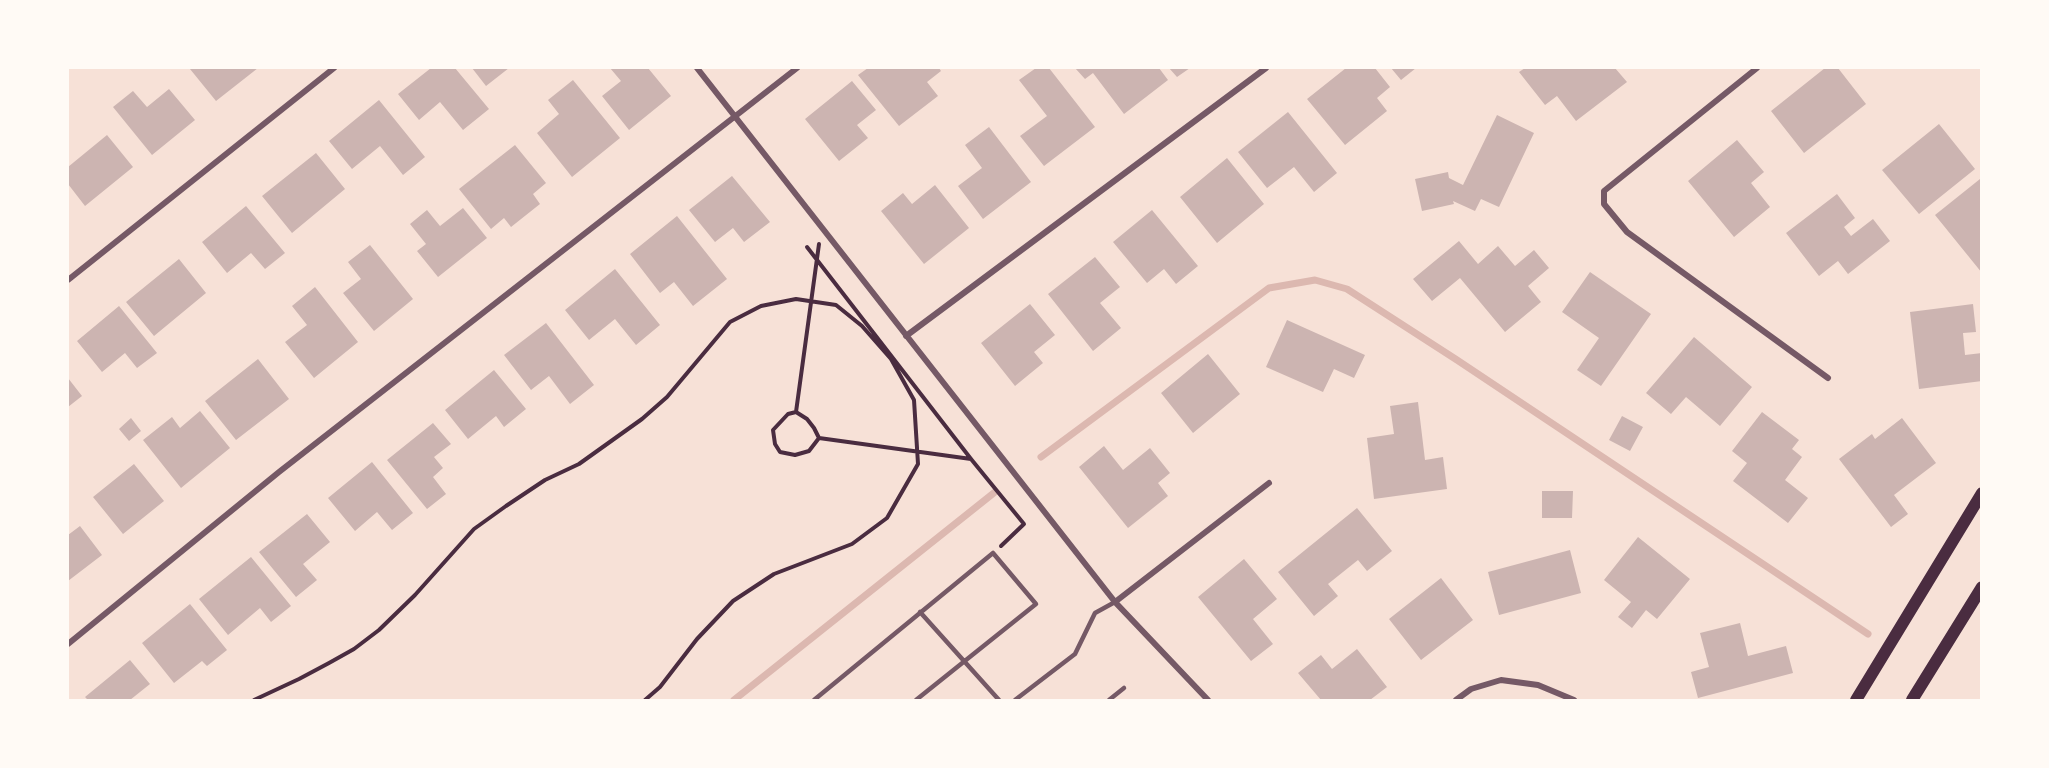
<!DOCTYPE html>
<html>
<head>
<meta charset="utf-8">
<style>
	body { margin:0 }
	#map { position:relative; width:2049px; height:768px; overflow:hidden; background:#f7e1d7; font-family:Inter,sans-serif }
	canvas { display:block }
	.frame { position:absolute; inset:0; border:69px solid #fffaf5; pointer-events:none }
</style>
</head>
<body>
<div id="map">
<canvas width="2049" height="768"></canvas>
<div class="frame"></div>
</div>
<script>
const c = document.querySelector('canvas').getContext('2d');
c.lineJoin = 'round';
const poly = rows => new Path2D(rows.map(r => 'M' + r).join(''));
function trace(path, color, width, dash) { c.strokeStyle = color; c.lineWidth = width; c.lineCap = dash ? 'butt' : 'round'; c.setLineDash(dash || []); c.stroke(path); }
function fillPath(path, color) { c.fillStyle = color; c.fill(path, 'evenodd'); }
trace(poly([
	[1041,457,1269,288,1315,280,1347,289,1457,360,1868,634],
	[734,700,995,492]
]), '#dcb8b0', 7);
fillPath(poly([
	[192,68,258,68,216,101,190,69],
	[431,68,455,68,489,109,463,130,440,102,419,120,398,94],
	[472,68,509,68,486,86],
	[610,68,648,68,671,96,629,130,602,96,621,81],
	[868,68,939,68,941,71,927,82,938,96,899,126,858,75],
	[1036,68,1049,68,1095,127,1044,166,1020,136,1047,116,1019,80],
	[1075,68,1159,68,1168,80,1124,114,1093,73,1085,79],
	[1169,68,1190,68,1177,77],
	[1346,68,1375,68,1390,87,1377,98,1387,111,1345,145,1307,99],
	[1391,68,1416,68,1401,80],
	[1525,68,1615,68,1627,82,1576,121,1557,96,1545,105,1519,72],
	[1825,68,1838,68,1866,104,1804,153,1771,111],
	[573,80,620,138,572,177,537,133,559,114,548,100],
	[852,81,876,110,857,125,868,138,839,161,805,119],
	[169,89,195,120,152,155,113,107,133,91,147,107],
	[379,100,425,157,403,175,380,146,352,169,329,141],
	[1288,112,1337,173,1314,192,1294,167,1267,188,1238,152],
	[1497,115,1534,133,1499,207,1481,199,1475,211,1453,201,1454,204,1422,211,1415,179,1448,172,1449,178,1463,185],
	[1939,124,1975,169,1919,214,1882,170],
	[989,127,1031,182,983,219,958,186,982,168,965,145],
	[107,135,133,167,85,206,68,184,68,167],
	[1737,140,1764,172,1751,183,1770,207,1734,237,1688,181],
	[515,145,546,183,533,194,540,204,511,227,504,218,491,229,459,189],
	[316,153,345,189,292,233,262,196],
	[1227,158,1264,204,1217,243,1180,197],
	[732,176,770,222,744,242,733,228,715,242,689,210],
	[1980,179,1982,180,1982,273,1935,215],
	[935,185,969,228,924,264,881,211,903,193,912,204],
	[1837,194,1855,218,1844,227,1851,236,1873,219,1890,241,1848,274,1838,261,1819,276,1786,233],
	[246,206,285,253,265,269,251,253,227,273,202,242],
	[463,208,487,238,438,277,417,251,426,244,410,224,427,210,440,226],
	[1152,210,1198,266,1176,284,1164,269,1147,283,1113,242],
	[677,216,727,279,693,306,674,282,660,293,630,254],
	[1459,241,1478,264,1498,246,1515,266,1534,250,1549,268,1528,286,1541,302,1505,332,1460,278,1432,301,1413,279],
	[370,245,413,299,374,331,343,293,361,279,348,262],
	[1095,257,1120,287,1100,303,1121,328,1093,351,1048,294],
	[179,259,206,293,154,336,126,302],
	[615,269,660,325,636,345,615,319,589,340,565,310],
	[1590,272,1651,314,1601,386,1577,370,1599,338,1562,312],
	[315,287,358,342,314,378,285,342,307,325,292,306],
	[1030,304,1055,335,1034,352,1043,363,1015,386,981,343],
	[1973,304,1976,332,1963,333,1965,355,1982,353,1982,381,1919,389,1910,312],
	[119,306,157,353,137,368,125,353,102,372,77,341],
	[1287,320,1365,355,1354,378,1334,369,1323,392,1266,367],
	[546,323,594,385,570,404,549,376,531,390,504,355],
	[1694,337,1752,387,1720,426,1686,397,1671,414,1646,393],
	[1208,354,1240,394,1193,433,1161,393],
	[258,359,289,399,236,440,205,401],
	[494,370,526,409,504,427,496,416,468,439,445,410],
	[68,378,82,396,68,407],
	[1418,402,1425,460,1443,457,1447,489,1374,499,1367,438,1394,434,1390,406],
	[200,411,230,448,181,488,143,440,172,417,180,428],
	[1762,412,1799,440,1792,449,1802,457,1785,480,1808,498,1788,523,1733,481,1747,463,1732,451],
	[1622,416,1643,427,1630,451,1609,440],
	[131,418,141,431,129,441,119,429],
	[1902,418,1936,463,1894,495,1908,514,1891,527,1839,459,1872,434,1875,439],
	[433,423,451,444,434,457,443,468,433,477,446,494,427,509,387,460],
	[1104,446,1123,470,1150,448,1170,473,1158,483,1168,496,1128,528,1079,467],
	[372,462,413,513,392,530,377,512,355,531,328,498],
	[134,464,164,501,123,534,93,497],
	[1542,491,1573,491,1572,518,1542,518],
	[1357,508,1392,551,1367,571,1358,560,1328,584,1338,596,1314,616,1278,572],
	[307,514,330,542,303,564,317,580,296,597,259,552],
	[80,526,102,555,68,581,68,535],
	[1638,537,1690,579,1657,619,1646,610,1632,628,1618,617,1631,602,1604,580],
	[1570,550,1581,593,1499,615,1488,572],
	[251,557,291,606,271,622,260,608,228,635,199,599],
	[1244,559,1277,599,1253,619,1273,644,1251,661,1198,597],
	[1441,578,1473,620,1421,660,1389,619],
	[190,604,227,650,207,666,202,661,174,683,142,643],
	[1740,623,1748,656,1786,646,1793,673,1698,698,1691,672,1709,667,1700,633],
	[1357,649,1387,687,1370,700,1321,700,1298,673,1321,655,1332,669],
	[130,660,150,684,130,700,88,700,85,697]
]), '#ccb4b1');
trace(poly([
	[819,244,796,412,788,414,773,430,775,444,780,452,795,455,809,451,819,438,971,459],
	[807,247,971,459,1024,524,1001,546],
	[796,412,807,419,814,428,819,438],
	[254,700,299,679,329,663,354,649,379,630,415,595,474,529,506,506,545,480,579,464,642,419,667,397,730,322,761,306,796,299,836,305,862,326,891,359,914,400,918,464,887,518,852,544,774,574,733,601,697,639,660,687,645,700]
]), '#4a2c40', 4);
trace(poly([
	[920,612,999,700],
	[814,700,993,553,1036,604,916,700],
	[1015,700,1075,654,1095,613,1115,602],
	[1109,700,1124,688]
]), '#755966', 4.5);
trace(poly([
	[697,68,1115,602,1208,700],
	[1757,68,1604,191,1604,204,1627,232,1828,378],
	[68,280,334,68],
	[906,336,1266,68],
	[1115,602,1269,483],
	[68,644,279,472,797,68],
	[1456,700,1471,689,1501,680,1538,685,1574,700]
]), '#755966', 6);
trace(poly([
	[1856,700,1982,493],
	[1912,700,1982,587]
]), '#4a2c40', 12);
</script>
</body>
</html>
